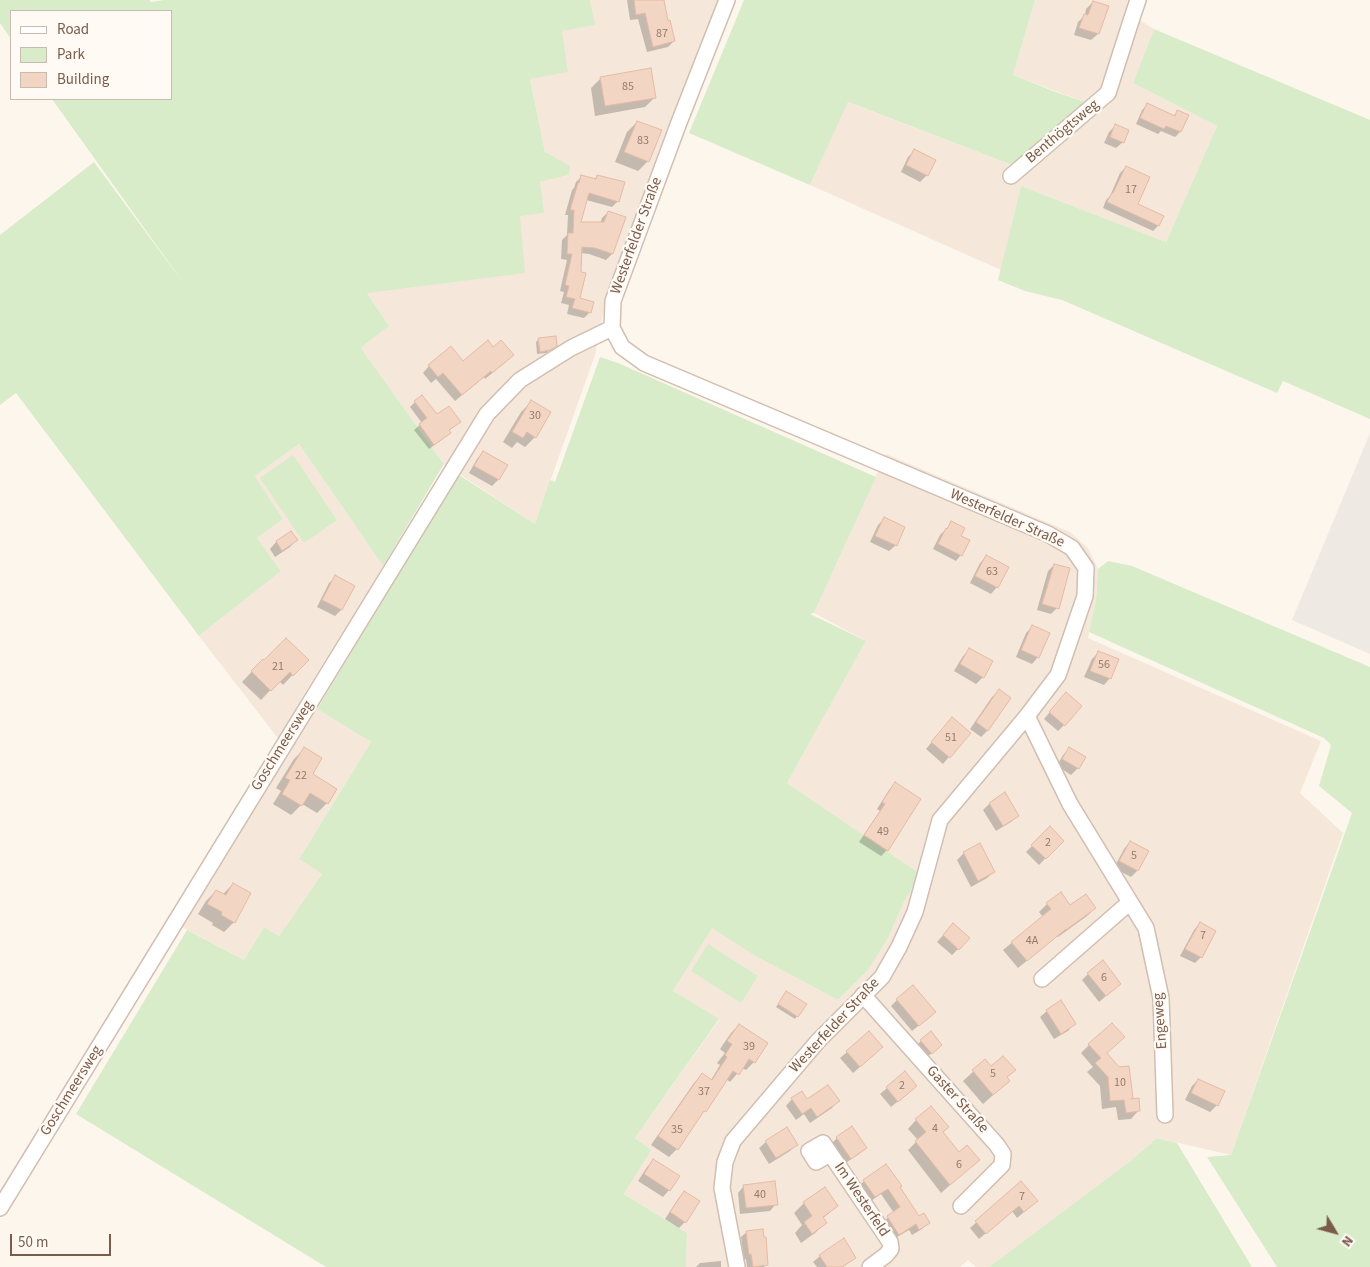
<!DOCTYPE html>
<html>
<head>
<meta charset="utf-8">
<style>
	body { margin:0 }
	#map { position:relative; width:1370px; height:1267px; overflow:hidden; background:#fdf6ec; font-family:"Source Sans 3",sans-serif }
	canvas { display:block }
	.legend { position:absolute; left:10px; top:10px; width:162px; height:90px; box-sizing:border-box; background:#fffaf3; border:1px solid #cabbb1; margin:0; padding:6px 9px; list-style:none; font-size:15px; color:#7a5c4d }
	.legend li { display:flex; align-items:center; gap:10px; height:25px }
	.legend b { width:25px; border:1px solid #cabbb1 }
	.north { position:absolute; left:1310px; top:1207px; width:50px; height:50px; -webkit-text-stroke:4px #fffaf3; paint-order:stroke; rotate:127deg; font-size:14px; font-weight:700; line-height:20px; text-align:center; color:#7a5c4d }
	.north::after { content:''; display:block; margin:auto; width:18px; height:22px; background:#7a5c4d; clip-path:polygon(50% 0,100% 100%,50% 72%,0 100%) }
	.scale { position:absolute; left:10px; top:1234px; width:101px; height:22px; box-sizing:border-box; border:2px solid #7a5c4d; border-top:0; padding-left:6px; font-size:15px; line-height:18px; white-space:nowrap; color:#7a5c4d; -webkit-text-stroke:4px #fffaf3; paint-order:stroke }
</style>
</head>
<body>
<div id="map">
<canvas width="1370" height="1267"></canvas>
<ul class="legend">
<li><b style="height:6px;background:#fff"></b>Road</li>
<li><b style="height:14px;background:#d8ecc9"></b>Park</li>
<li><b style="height:14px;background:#f3d5c3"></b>Building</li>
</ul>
<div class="north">N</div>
<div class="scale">50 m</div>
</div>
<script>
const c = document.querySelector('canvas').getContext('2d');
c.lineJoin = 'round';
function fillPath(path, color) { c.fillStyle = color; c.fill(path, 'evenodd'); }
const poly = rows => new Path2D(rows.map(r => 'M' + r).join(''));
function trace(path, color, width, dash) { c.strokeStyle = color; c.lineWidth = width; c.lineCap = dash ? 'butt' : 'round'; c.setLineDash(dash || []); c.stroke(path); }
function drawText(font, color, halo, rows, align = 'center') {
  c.font = font + ' "Source Sans 3",sans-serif'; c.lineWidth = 4.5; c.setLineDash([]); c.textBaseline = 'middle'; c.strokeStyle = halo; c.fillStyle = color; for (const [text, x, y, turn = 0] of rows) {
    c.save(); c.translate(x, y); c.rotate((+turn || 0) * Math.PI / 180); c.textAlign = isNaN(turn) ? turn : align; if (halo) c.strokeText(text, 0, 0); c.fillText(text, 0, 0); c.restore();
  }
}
fillPath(poly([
	[590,0,721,0,669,131,604,309,595,355,535,524,444,464,361,348,389,326,367,293,520,216,540,182,569,175,545,152,530,79,562,30,594,25],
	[1035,0,1134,0,1141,21,1154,29,1133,83,1217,126,1166,242,1021,186,1001,270,810,185,847,102,1012,165,1085,102,1013,75],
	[299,444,383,566,301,699,371,742,299,859,322,874,279,936,264,927,244,960,182,927,287,750,199,636,281,571,257,538,283,519,255,476],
	[886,454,1070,532,1088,548,1098,569,1096,600,1088,638,1321,741,1300,793,1343,833,1231,1155,1157,1138,1129,1162,989,1267,976,1267,968,1260,960,1267,686,1267,687,1233,624,1194,650,1150,635,1138,719,1020,673,991,712,927,757,957,838,1000,868,970,887,940,903,904,919,874,787,783,866,641,814,613]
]), '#f5e8da');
fillPath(poly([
	[1370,433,1370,654,1292,620]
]), '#efe9e4');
fillPath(poly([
	[0,0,149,0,151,2,164,0,590,0,595,25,562,31,568,72,530,79,545,152,570,166,569,175,540,182,544,213,520,216,525,273,367,293,389,326,361,348,444,464,383,566,299,444,255,476,283,519,257,538,281,571,199,636,16,393,0,405,0,235,94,162,187,288,52,99,171,99,171,11,11,11,11,39,0,23],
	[744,0,1035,0,1013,75,1053,91,1085,102,1012,165,848,102,810,185,689,133],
	[1154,29,1370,120,1370,419,1283,381,1277,393,1062,300,1025,291,998,280,1021,186,1166,242,1217,126,1133,83],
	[600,357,618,363,876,477,814,613,810,614,866,641,787,783,920,874,903,904,887,940,868,970,838,1000,757,957,712,928,673,991,719,1019,635,1138,651,1150,624,1194,687,1233,686,1267,326,1267,76,1114,187,930,244,960,264,927,279,936,322,874,299,859,371,742,317,709,459,475,535,524,550,480,555,482],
	[293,455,337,520,304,543,260,478],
	[1108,561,1132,566,1370,667,1370,1267,1277,1267,1207,1157,1231,1155,1352,813,1319,786,1331,745,1324,738,1089,632,1096,600,1098,569],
	[708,944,758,976,741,1003,691,971],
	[1157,1138,1177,1143,1252,1267,989,1267,1129,1162]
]), '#d8ecc9');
fillPath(poly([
	[627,0,663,0,667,22,674,41,668,47,647,52,638,19,630,20],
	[1093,2,1107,7,1098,34,1091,40,1074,35,1078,22,1085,15,1086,9],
	[601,78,655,97,645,107,595,116,591,88],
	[1147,105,1173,116,1178,112,1187,116,1180,132,1175,137,1161,131,1158,134,1136,124,1142,110],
	[637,122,648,161,638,171,615,162,627,132],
	[1115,126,1123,142,1116,148,1104,143,1109,132],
	[914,151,927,175,920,182,901,172,908,157],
	[1126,167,1136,205,1158,226,1153,231,1103,208,1106,200,1110,196,1120,173],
	[582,176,594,179,598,176,618,201,612,207,586,200,580,224,600,224,602,218,608,212,612,254,606,260,589,254,581,253,579,299,590,312,584,318,567,314,569,305,561,303,564,292,560,291,567,260,561,259,562,240,567,235,568,215,565,215,572,190,574,188,576,182],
	[538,340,553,348,546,353,537,354,536,342],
	[463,362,506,362,485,379,484,377,455,401,436,379,431,383,423,373,429,366],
	[415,402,454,427,448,431,444,438,429,449,414,430,422,423,410,407],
	[531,402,535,437,525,447,517,442,512,448,503,442,521,412],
	[483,452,507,465,498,480,492,486,469,473,477,459],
	[884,519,896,545,889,551,870,542,878,525],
	[952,523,959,536,961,555,956,561,933,549,940,535],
	[291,532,296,540,290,547,275,557,270,549,276,542],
	[986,557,997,587,991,594,970,583,980,563],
	[1054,565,1057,608,1051,614,1037,610,1048,571],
	[336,577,353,586,341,610,335,616,317,607,329,583],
	[1032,627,1038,657,1032,664,1016,657,1026,633],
	[970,649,992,662,983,677,976,684,954,671,963,656],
	[1098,653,1110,678,1104,685,1084,677,1092,659],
	[263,660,307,660,283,685,279,681,261,700,242,682],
	[999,691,1009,699,987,731,981,737,970,729,992,697],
	[1060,700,1064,725,1058,731,1044,719],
	[946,725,969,733,943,764,926,749],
	[304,749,311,774,327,803,317,813,302,804,291,815,273,804,281,791,276,788,294,759],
	[1069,749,1084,757,1078,768,1071,775,1057,766,1063,755],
	[895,784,887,850,881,856,859,842,880,811,877,809,889,790],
	[1004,794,1017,815,1011,822,996,831,983,810,989,804],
	[1050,828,1062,841,1039,865,1026,852],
	[1130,842,1148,851,1137,871,1131,877,1114,868,1124,849],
	[964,853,994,872,987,878,971,887,957,860],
	[233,884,234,922,224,932,212,925,213,923,198,914,206,901,216,891,223,894],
	[1047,904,1095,908,1087,916,1058,937,1057,936,1018,968,1003,950,1043,917,1039,912],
	[1200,923,1201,957,1195,963,1180,956,1194,930],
	[947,931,958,949,952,955,937,942],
	[1088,974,1113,990,1099,1002,1082,980],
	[784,996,797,1016,795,1019,776,1007],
	[897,1000,928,1018,912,1031,891,1006],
	[1047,1011,1074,1024,1068,1031,1054,1039,1040,1017],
	[739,1025,754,1062,746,1070,742,1068,730,1082,726,1079,677,1149,669,1157,651,1145,694,1083,702,1075,711,1080,720,1065,717,1063,725,1053,720,1049,731,1033],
	[921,1041,934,1051,925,1059,915,1047],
	[1089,1045,1106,1053,1130,1100,1139,1110,1131,1119,1118,1120,1116,1107,1102,1109,1100,1086,1087,1072,1093,1067,1081,1053],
	[847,1052,875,1054,853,1073,840,1058],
	[985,1061,991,1068,1014,1070,1006,1078,1009,1081,983,1104,963,1081],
	[1198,1080,1223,1092,1216,1106,1210,1112,1185,1100,1192,1086],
	[887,1088,909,1092,891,1107,880,1094],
	[792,1099,807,1101,838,1101,832,1108,810,1123,804,1114,796,1120,786,1106],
	[916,1120,942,1132,959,1153,978,1160,941,1193,908,1150,918,1140,908,1129],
	[786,1129,796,1144,790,1151,769,1164,759,1148,766,1142],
	[837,1138,865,1147,859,1154,844,1164,831,1144],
	[653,1161,669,1190,663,1197,638,1181,647,1167],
	[886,1166,919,1218,928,1222,922,1229,912,1235,909,1230,892,1240,881,1223,894,1213,881,1194,868,1203,857,1188,864,1181],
	[744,1186,776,1204,770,1211,740,1214,738,1193],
	[825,1189,837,1206,822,1219,825,1223,815,1233,801,1243,795,1233,802,1225,794,1213,804,1203],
	[684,1192,685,1222,679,1228,665,1219,678,1199],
	[1002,1200,1030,1207,1017,1218,1012,1211,979,1239,970,1228],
	[747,1232,766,1264,764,1267,747,1267,746,1259,744,1260,741,1237],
	[820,1256,855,1257,843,1267,817,1267,813,1262],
	[721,1261,721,1267,696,1267,700,1263]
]), '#0003');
const building = poly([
	[634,0,664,0,668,21,670,20,675,41,653,47,645,13,636,15,634,0],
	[1093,1,1109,6,1099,34,1079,28,1084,14,1088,15,1093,1],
	[651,68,656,98,605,106,600,77,651,68],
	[1147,103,1175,116,1177,110,1189,115,1181,132,1166,126,1164,129,1140,118,1147,103],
	[637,121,662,130,649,162,624,152,637,121],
	[1115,124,1129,130,1124,143,1110,137,1115,124],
	[914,149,936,160,928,176,906,165,914,149],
	[1126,166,1150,177,1138,204,1164,216,1159,226,1107,202,1112,193,1113,193,1126,166],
	[581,175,596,179,597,175,625,182,619,202,589,193,581,222,604,222,608,211,626,217,613,254,595,248,582,247,581,272,586,273,580,298,594,302,591,313,572,308,575,299,566,297,569,286,565,285,572,254,567,254,568,233,573,233,574,210,570,210,578,183,579,183,581,175],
	[556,336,557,346,550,350,540,352,538,338,556,336],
	[488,340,493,347,501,340,514,355,492,373,491,371,462,395,443,373,438,377,428,365,451,346,463,361,488,340],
	[422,395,437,414,449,406,461,422,449,430,451,433,434,445,419,424,427,418,414,401,422,395],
	[531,400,551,412,536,438,527,432,523,438,512,432,531,400],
	[483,451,508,465,499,480,474,466,483,451],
	[884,517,905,527,897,546,875,536,884,517],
	[951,521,965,528,961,536,970,540,962,556,938,544,946,528,947,529,951,521],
	[291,531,298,540,282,551,276,541,291,531],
	[986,555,1009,567,998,588,975,576,986,555],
	[1054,564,1070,568,1059,609,1042,604,1054,564],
	[335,575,355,586,342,610,322,600,335,575],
	[1032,625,1050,633,1039,658,1021,650,1032,625],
	[286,638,309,660,293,676,290,672,271,691,251,671,263,659,264,660,286,638],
	[969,648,993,661,984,678,960,664,969,648],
	[1098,651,1119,659,1111,679,1090,671,1098,651],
	[999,689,1011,698,988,731,976,722,999,689],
	[1066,692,1082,706,1065,726,1049,712,1066,692],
	[952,717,971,733,950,758,931,742,952,717],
	[304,747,322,758,313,774,337,789,328,804,310,793,302,806,282,794,290,780,285,778,304,747],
	[1069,747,1086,757,1079,769,1062,759,1069,747],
	[895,782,921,799,888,851,864,835,885,804,882,802,895,782],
	[1005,792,1019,816,1003,826,989,803,1005,792],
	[1050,826,1064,841,1046,859,1031,845,1050,826],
	[1130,841,1149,851,1138,871,1119,861,1130,841],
	[980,843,995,872,978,881,963,852,980,843],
	[233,883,251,893,235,923,221,915,222,912,207,904,216,890,226,895,233,883],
	[1061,892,1070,905,1086,894,1096,908,1066,930,1066,929,1027,961,1011,942,1051,909,1046,903,1061,892],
	[1200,922,1216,931,1202,958,1185,949,1200,922],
	[953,923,970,938,959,950,943,935,953,923],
	[1103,960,1121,984,1106,996,1087,973,1103,960],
	[913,985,936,1012,919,1026,896,999,913,985],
	[786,991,807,1004,798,1017,778,1004,786,991],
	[1061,1000,1076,1024,1061,1034,1046,1010,1061,1000],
	[1112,1023,1125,1037,1107,1053,1119,1067,1129,1066,1133,1098,1131,1099,1139,1098,1140,1111,1126,1113,1124,1100,1110,1101,1108,1077,1095,1063,1101,1058,1088,1044,1112,1023],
	[739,1024,768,1043,755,1063,749,1059,739,1075,733,1071,706,1112,704,1111,678,1150,658,1136,702,1073,712,1080,727,1057,725,1055,732,1044,727,1041,739,1024],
	[869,1031,883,1047,860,1067,846,1051,869,1031],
	[931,1031,942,1045,932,1054,920,1040,931,1031],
	[1003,1056,1016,1070,1007,1077,1010,1081,993,1095,972,1070,985,1059,991,1066,1003,1056],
	[905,1071,917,1086,898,1102,886,1087,905,1071],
	[1198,1079,1225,1091,1218,1106,1191,1093,1198,1079],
	[828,1085,840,1101,817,1117,811,1108,802,1114,791,1098,802,1091,807,1099,828,1085],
	[931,1106,949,1127,943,1132,959,1152,967,1145,980,1160,950,1185,915,1141,926,1132,915,1119,931,1106],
	[852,1126,867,1148,851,1159,836,1137,852,1126],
	[787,1127,798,1145,776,1158,765,1141,787,1127],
	[653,1159,680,1176,670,1191,644,1174,653,1159],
	[886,1164,902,1186,900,1187,919,1216,924,1213,930,1223,919,1230,916,1224,899,1235,887,1216,900,1207,888,1189,875,1197,863,1180,886,1164],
	[775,1181,778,1205,746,1208,743,1185,775,1181],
	[1021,1181,1038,1201,1024,1212,1019,1206,986,1234,975,1221,1021,1181],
	[825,1187,838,1206,823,1217,827,1223,812,1234,804,1222,812,1216,803,1202,825,1187],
	[684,1191,700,1201,686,1223,670,1212,684,1191],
	[763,1229,764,1237,766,1237,768,1265,753,1267,751,1254,749,1255,746,1231,763,1229],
	[844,1238,856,1258,842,1267,827,1267,819,1255,844,1238]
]);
fillPath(building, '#f3d5c3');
trace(building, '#e6bba3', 1);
const minor = poly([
	[727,0,678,125,613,301,612,328,622,347,644,363,1048,534,1072,548,1086,568,1085,596,1058,675,1027,716,940,820,915,912,899,947,882,977,818,1041,733,1141,725,1162,722,1188,737,1267],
	[1011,176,1108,93,1130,24,1138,0],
	[1027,716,1070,804,1146,928,1161,998,1165,1115],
	[1042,979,1130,902],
	[863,995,997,1145,1003,1154,1002,1165,961,1206],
	[830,1154,816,1162,809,1151,823,1143,890,1242,891,1249,886,1255,870,1267],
	[0,1208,487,414,520,380,571,348,612,328]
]);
trace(minor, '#d1beb0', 18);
trace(minor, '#fff', 15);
drawText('12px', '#987a6a', null, [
	["87",662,34],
	["85",628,87],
	["83",643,141],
	["17",1131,190],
	["30",535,416],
	["63",992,572],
	["56",1104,665],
	["21",278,667],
	["51",951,738],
	["22",301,776],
	["49",883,832],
	["2",1048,843],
	["5",1134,856],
	["7",1203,936],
	["4A",1032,941],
	["6",1104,978],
	["39",749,1047],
	["5",993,1074],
	["10",1120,1083],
	["2",902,1086],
	["37",704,1092],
	["4",935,1129],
	["35",677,1130],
	["6",959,1165],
	["40",760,1195],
	["7",1022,1197]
]);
drawText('15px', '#7a5c4d', '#fffaf3', [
	["Benthögtsweg",1063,132,-40],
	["Westerfelder Straße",637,236,-70],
	["Westerfelder Straße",1007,519,24],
	["Goschmeersweg",283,746,-58],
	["Engeweg",1161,1021,-94],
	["Westerfelder Straße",835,1026,-47],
	["Goschmeersweg",72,1091,-58],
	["Gaster Straße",957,1100,48],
	["Im Westerfeld",861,1200,56]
]);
</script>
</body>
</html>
